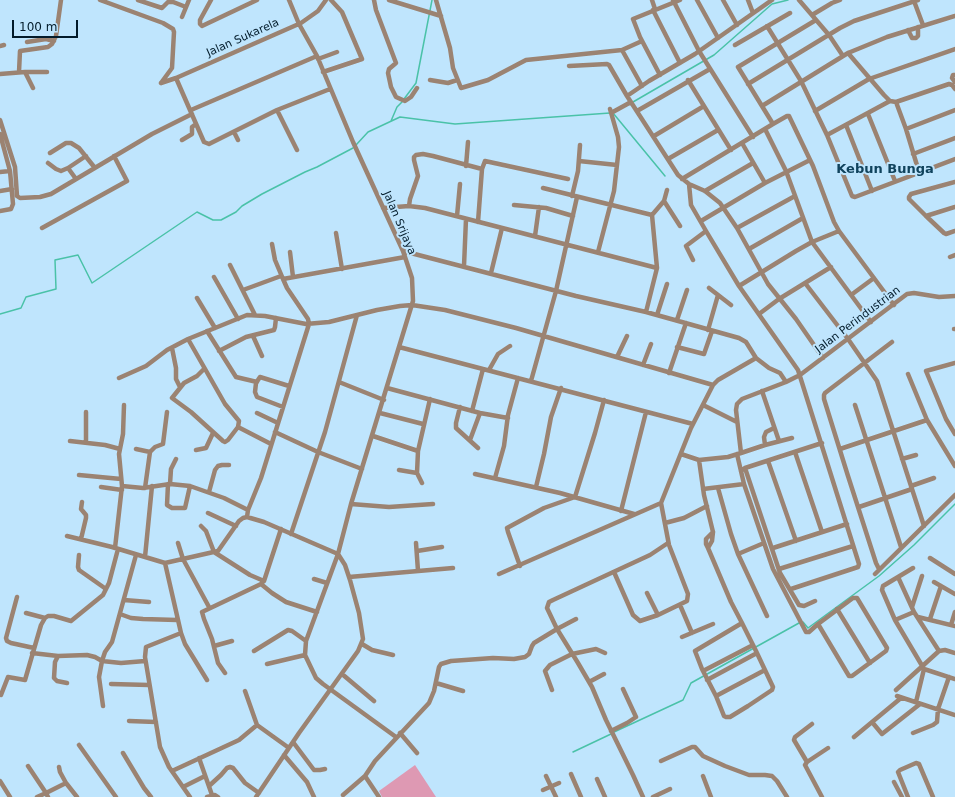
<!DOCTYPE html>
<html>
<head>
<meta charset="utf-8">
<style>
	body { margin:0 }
	#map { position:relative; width:955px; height:797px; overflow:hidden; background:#bfe5fd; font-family:"DejaVu Sans",sans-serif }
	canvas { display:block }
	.scale { position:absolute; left:12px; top:20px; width:66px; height:18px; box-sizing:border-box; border:2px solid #021b2a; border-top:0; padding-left:5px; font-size:12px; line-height:14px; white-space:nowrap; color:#021b2a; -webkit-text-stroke:3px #bfe5fd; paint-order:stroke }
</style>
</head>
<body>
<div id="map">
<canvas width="955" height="797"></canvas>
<div class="scale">100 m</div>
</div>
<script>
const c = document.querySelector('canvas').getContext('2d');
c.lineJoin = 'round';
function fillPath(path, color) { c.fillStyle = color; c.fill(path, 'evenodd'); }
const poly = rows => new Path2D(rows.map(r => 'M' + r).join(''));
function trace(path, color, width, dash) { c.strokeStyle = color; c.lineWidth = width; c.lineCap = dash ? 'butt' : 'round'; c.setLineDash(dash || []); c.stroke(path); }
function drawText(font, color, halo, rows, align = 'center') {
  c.font = font + ' "DejaVu Sans",sans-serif'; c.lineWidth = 4; c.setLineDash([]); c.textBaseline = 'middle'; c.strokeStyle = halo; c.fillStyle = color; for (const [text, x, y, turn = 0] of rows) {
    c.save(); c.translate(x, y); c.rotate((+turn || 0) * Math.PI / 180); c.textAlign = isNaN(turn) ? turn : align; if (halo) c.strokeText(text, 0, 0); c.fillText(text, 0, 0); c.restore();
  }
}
fillPath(poly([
	[415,765,436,797,382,797,379,791]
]), '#de99b3');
trace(poly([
	[404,99,416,83,432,0],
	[633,102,714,55,772,4,788,0],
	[613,113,665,176],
	[391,121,397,107,402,102],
	[356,145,368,132,400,117,455,124,610,113],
	[0,314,21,308,26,297,56,289,55,260,78,255,92,283,197,212,213,220,221,220,236,212,242,206,262,194,305,172,317,167,353,148],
	[803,622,808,628,879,576,914,545,955,504],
	[614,732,683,700,691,683,799,623],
	[573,752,611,734]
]), '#4ac2a8', 1.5);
trace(poly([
	[100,0,163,23,173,29,174,32,172,68,161,83],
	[138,0,162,8,168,2,173,2,186,7],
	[211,0,200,20,200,24,202,26,257,0],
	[374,0,376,10,396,63,389,69,388,73,391,87,396,97,405,101,411,97,417,88],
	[389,0,441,16],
	[436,0,450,48,453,68,461,88,488,80,526,60,622,50,642,41],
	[652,0,655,9],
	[673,0,699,51,753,137],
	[697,0,718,38],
	[723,0,737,25],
	[748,0,753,13],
	[799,0,829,35,843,56],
	[914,1,923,25],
	[653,10,680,63],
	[812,15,832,3,840,0],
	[182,17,189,0],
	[767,26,801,81,827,135,852,196,855,197,955,159],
	[908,30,912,38,916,38,918,36,918,27],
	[27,42,46,39,54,41],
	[735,45,790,13],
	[0,46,4,45],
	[622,50,642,86],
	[848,53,884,95,890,101,896,102,906,129,919,172],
	[318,59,337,52],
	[569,66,607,64,609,65,627,96,678,175,689,184,705,191,720,203,737,228,768,284,796,319,823,358],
	[19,72,20,51,48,47,52,44,56,36,61,0],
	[25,72,33,88],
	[323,72,362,59,342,12,331,0],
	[0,74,25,72,47,72],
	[660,75,640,37,633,19,680,0],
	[955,75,953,75,952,78,955,82],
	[176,78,204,142,209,144,277,110,330,89],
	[430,80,448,83,457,80],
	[688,80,731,150],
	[161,83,176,78,301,23,318,11,326,0],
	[748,84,840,28,854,21,918,0],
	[627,96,649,81,695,54,772,0],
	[896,102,949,84,952,85,955,89],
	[762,106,848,53,887,37,955,16],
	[191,110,317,56],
	[277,110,297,150],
	[637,111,710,69],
	[815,111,869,79,955,49],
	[611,113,631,102],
	[868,114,895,181],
	[0,120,15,167,17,196,20,198,40,197,51,194,152,134,192,114],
	[773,124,738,67,816,20],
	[846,125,872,191],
	[765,129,786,171,812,242,871,322],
	[906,129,955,110],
	[234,132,238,140],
	[0,134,10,171,13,204,11,209,0,211],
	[827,135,890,101],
	[654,136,704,106],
	[182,140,192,134,192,127,196,124],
	[742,143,765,183],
	[50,153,66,143,71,143,79,148,95,168],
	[913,154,955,138],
	[668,159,718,130],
	[579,161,617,165],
	[48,163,56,169,61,171,68,168,76,179],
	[466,166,468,142],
	[68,168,86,156],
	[0,172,10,171],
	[682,179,773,124,787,116,789,116,813,166,834,222,839,231,894,305],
	[955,182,911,194,909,197,909,199,926,216,944,233,946,234,955,231],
	[689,184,691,205,706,231,739,286,798,370,859,564,858,567,791,589],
	[543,188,652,215,657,268,646,312],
	[0,191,12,189],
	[705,191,753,163],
	[572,196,578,171,580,145],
	[664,201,680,226],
	[514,205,546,208,573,216],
	[409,206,410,199,418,176,414,160,414,157,416,155,423,154,433,156,482,169],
	[383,208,409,206,425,208,657,268],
	[652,215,664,201,667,190],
	[457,216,460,184],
	[926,216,955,207],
	[701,221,765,183,810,160],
	[478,222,482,169,485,161,568,179],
	[42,228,127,181,114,156],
	[737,228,795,196],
	[336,233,342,269],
	[535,236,539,207],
	[272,244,275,260,283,279],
	[749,249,803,218],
	[403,251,576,296,646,312,739,338,746,342,756,358,769,368,780,373,786,382],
	[290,252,293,277],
	[598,252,614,191,619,147,618,137,610,109],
	[950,257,955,255],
	[693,260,686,246,706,231],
	[230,265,255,315],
	[464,266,466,219],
	[491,273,502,228],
	[214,277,238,319],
	[805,283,848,339,877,381,924,526],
	[739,286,796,251,812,242,839,231],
	[709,288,731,305],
	[243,290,281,276],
	[851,295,874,278],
	[197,298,215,328],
	[759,314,779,299,831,267],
	[657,315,667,284],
	[677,320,687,290],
	[954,329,955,329],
	[708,330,718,295],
	[207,331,236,377,257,382],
	[253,336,262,356],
	[188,339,225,404,239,421,238,427],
	[399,347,693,424],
	[677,347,704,354,712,331],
	[172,348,176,368,176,379,180,387],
	[219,351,246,337,274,330,275,327,276,318],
	[617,357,627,336],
	[955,363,926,371,946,419,955,434],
	[643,365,651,344],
	[204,369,197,376,184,383,172,398,191,412,223,441,225,442,228,440,238,427,271,444],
	[489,370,498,354,510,346],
	[669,373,686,323],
	[908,374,927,420,955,466],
	[119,378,146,366,167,350,188,339,247,315,265,316,306,324,329,322,377,310,400,306,412,305,445,310,516,328,713,385],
	[531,381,556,291,577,197],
	[339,382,384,400],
	[387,388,480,413,508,418],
	[762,391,779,441],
	[124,405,123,434,119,454,122,486,143,488,170,484,190,486,224,498,248,510],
	[703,405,737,422],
	[855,405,901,547],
	[283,407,257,397,255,392,256,383,260,377,289,386],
	[460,407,456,423,456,428,478,448],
	[472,411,483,369],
	[257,413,278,423],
	[380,413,423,424],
	[275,432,318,452,362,469],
	[373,436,418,451],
	[470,440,480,413],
	[70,441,105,445,120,449],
	[86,443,86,412],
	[765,445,764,437,766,432,774,428],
	[136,449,150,452],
	[840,449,927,420],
	[196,450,206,448,213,433],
	[795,452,822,532],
	[741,453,765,445,792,438],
	[681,454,699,460,728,457,741,453,736,410,737,404,742,399,786,382,800,375,907,294,914,293,939,297,955,296],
	[737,454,744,484],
	[902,459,916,455],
	[699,460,704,495,713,532,712,541,708,548,731,602,742,623,756,651,773,687,772,690,748,706,730,717,726,717,724,716,716,696,702,669,695,651,742,623],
	[768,461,796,541],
	[745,468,780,573,799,605,804,606,815,601],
	[399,470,417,473],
	[741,471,745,468,822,443],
	[475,474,560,493,634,514],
	[79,475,121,479],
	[495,478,504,446,508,415,518,378],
	[422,483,417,473,418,451,430,399],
	[168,484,167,505,172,508,185,508,190,486],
	[170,484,171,469,176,459],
	[911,486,934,478],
	[101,487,122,490],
	[536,487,544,454,551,417,561,388],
	[145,488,150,452,155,447,163,444,167,412],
	[718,488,731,534,738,554,764,543],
	[703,489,744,484,773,569,806,632,809,632,818,624,853,598,857,598,887,648,886,651,852,676,849,676,818,624],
	[209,492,215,470,218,466,222,465,229,465],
	[351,504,389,507,433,504],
	[859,507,912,489],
	[621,511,646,412],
	[208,513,236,526],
	[247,517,248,510,261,478,309,324,308,319,287,288,283,279,405,257],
	[665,523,684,518,707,506],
	[201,526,206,531,214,552,250,575,264,581],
	[291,534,325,432,357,315],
	[67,536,112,547,165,563,218,551,239,521,243,518,247,517,264,522,338,554,306,641,305,655,316,678,323,684,396,737],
	[81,539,86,518,86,515,81,509,82,502],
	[178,543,183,559,209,607],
	[416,543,418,571],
	[115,548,122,486],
	[708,548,706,544,706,539,713,532],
	[773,548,847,524],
	[417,551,442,547],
	[738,554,767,616],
	[79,555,78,567,79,570,106,589],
	[145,557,152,486],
	[930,558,955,574],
	[165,563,181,633,185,644,207,680],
	[520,566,508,532,507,528,544,508,575,497,595,433,604,400],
	[913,568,883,586,882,590,895,620,924,669,916,702],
	[779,569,853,546],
	[879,569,876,563,848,476,824,399,824,395,825,393,892,342],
	[614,572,633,615,640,621,658,615,687,601,688,594,669,545,661,503,691,428,713,385,718,380,756,358],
	[499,574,661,503],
	[875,574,955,495],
	[349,577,453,568],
	[898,577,914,612,939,651],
	[314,579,327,583],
	[934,582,955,594],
	[261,584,272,593,286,602,317,612],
	[647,593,658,615],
	[17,597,6,638,7,641,11,643,34,648],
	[124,600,149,602],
	[680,605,692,633],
	[912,607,922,576],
	[837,609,870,663],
	[26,613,45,618],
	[120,614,131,618,143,619,177,620],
	[918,617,955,626],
	[930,619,941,586],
	[895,620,914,612],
	[951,625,955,612],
	[181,633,146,647,145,657,160,747,169,767,190,797],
	[682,637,713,624],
	[362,644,372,650,393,655],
	[214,646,232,641],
	[254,651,288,630,292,631,306,641],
	[32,653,58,656,87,655,95,657,102,661,121,663,145,661],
	[58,656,55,662,54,678,57,681,67,683],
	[267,664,305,655],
	[924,669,955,679],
	[703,671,753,645],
	[225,673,218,663,212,639,204,619,202,612,261,584,264,581,281,529],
	[342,674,374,701],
	[707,680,757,653],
	[589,682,604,674],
	[436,683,463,691],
	[111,684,149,685],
	[552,690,545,671,550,665,572,654,596,649,605,653],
	[896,690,939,651,945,650,955,653],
	[245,691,257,725],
	[1,695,8,677,25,680,41,625,45,618,48,616,54,616,71,621,103,595,109,583,118,549],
	[716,696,765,670],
	[897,696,955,715],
	[103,706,99,677,102,661,105,652,112,642,136,555],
	[129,721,156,722],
	[872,722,882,734,920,704],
	[611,731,627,723,636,717,623,689],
	[400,733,417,753],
	[913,733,933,725,937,722,938,709,949,677],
	[854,737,901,698],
	[293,742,314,770,320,770,325,769],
	[79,745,116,797],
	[123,753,144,788,151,797],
	[284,755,307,782,314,797],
	[199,758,212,795],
	[661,761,692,747,695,747,703,756,725,766,749,775,765,775,772,776,777,781,787,797],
	[807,762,794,740,795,737,812,724],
	[28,766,46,793,66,783,60,772,59,767],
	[172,771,239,740,257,725,289,748],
	[571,774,581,797],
	[365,776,379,797],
	[546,776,556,797],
	[703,776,711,797],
	[597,779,605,797],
	[0,781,10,797],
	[894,782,902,797],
	[66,783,77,797],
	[209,786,221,775,227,768,230,767,233,768,245,783,259,793],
	[183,787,205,776],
	[543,790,559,783],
	[343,795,365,776,375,761,429,703,434,691,439,667,441,664,451,661,493,658,514,659,525,657,529,654,532,646,534,643,557,629,576,619],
	[37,797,46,793,48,797],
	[207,797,215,795,218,797],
	[256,797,299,733,358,651,363,639,359,613,350,580,345,565,338,554,351,504,413,301,412,278,403,251,353,142,317,56,299,24,289,0],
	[643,797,633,775,606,720,592,687,578,663,557,629,547,608,549,602,553,600,650,555,668,543],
	[653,797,670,789],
	[822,797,805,765,807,762,828,748],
	[908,797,898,772,900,770,916,763,919,764,933,797]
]), '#9b8372', 4.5);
drawText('11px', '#021b2a', '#bfe5fd', [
	["Jalan Sukarela",243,38,-24],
	["Jalan Srijaya",399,223,67],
	["Jalan Perindustrian",858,320,-37]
]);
drawText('bold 13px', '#10435d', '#bfe5fd', [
	["Kebun Bunga",885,170]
]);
</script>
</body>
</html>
